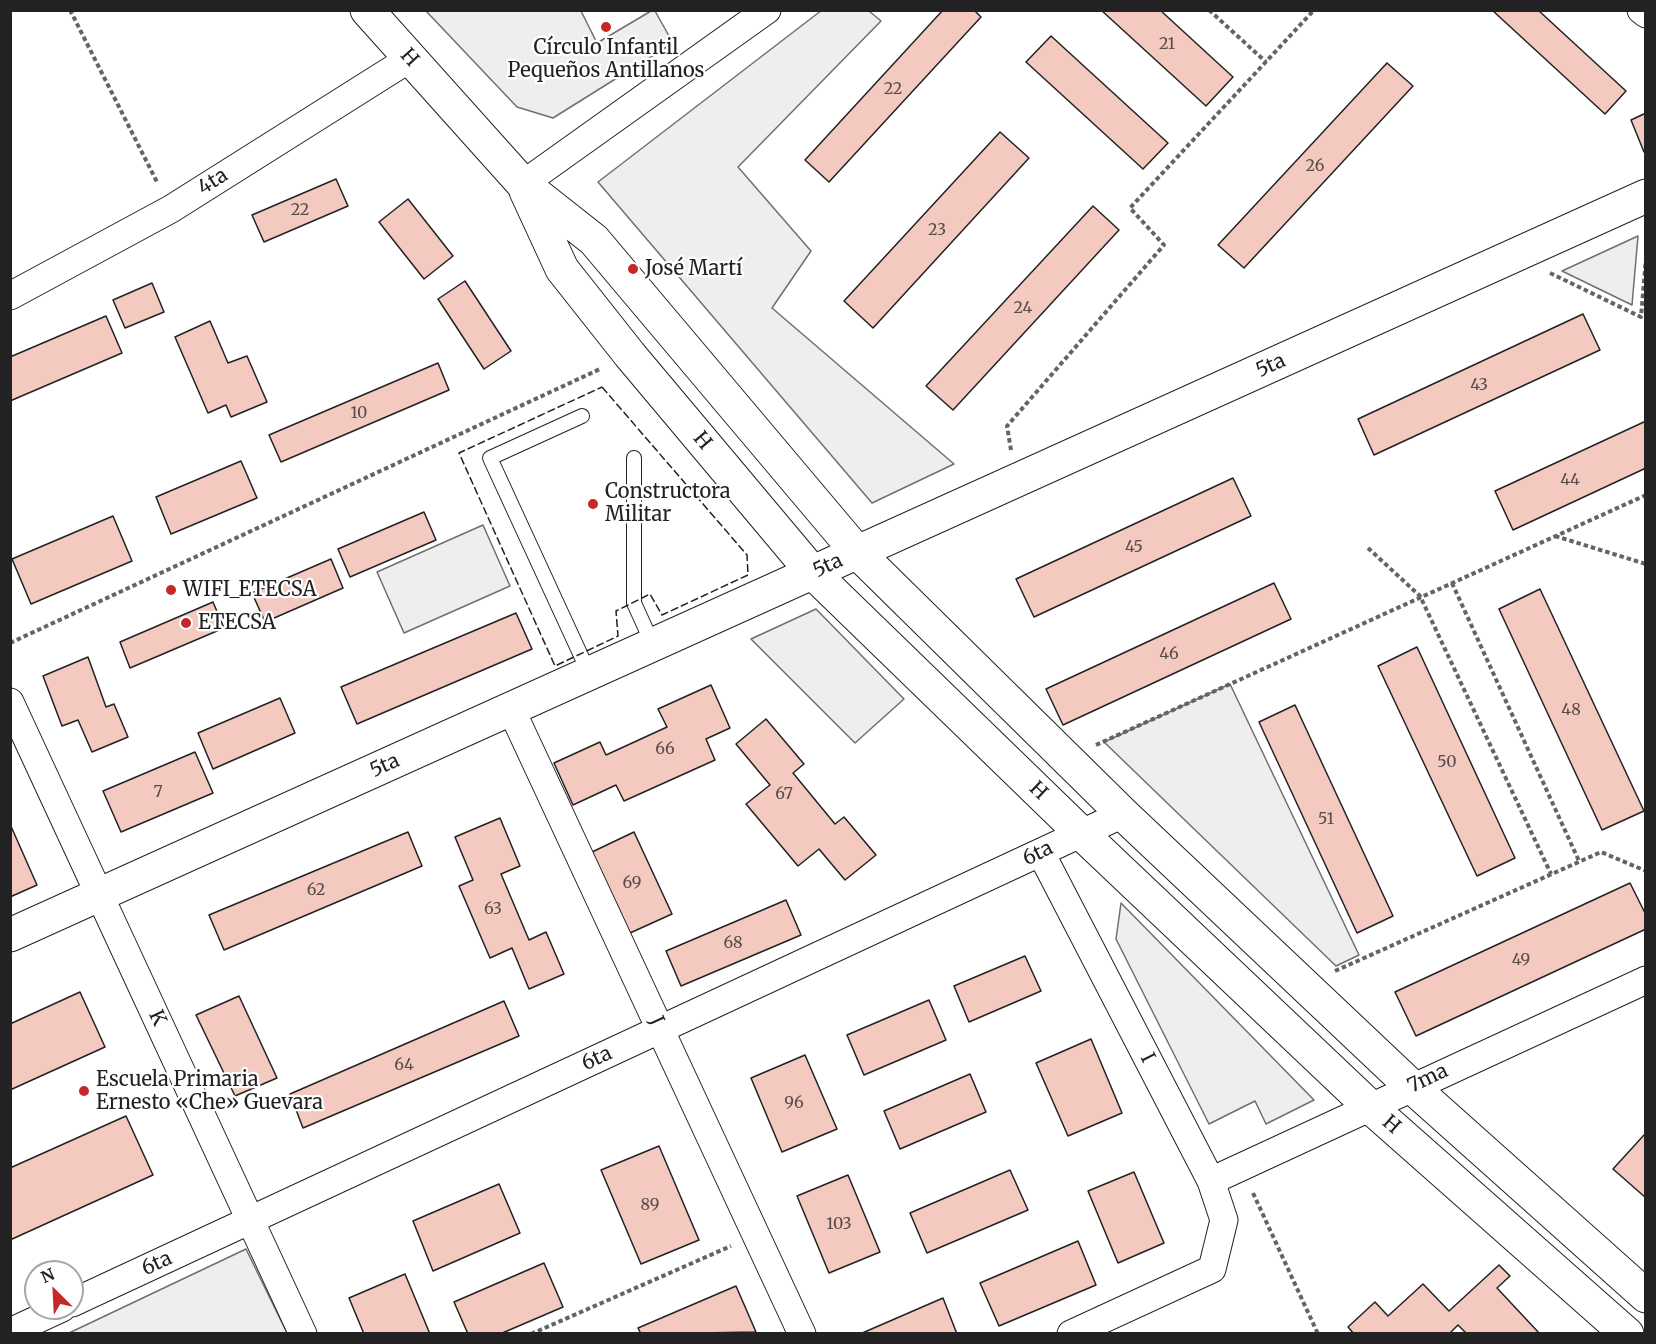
<!DOCTYPE html>
<html>
<head>
<meta charset="utf-8">
<style>
	body { margin:0 }
	#map { position:relative; width:1656px; height:1344px; overflow:hidden; background:#fff; font-family:Merriweather,serif }
	canvas { display:block }
	.frame { position:absolute; inset:0; border:12px solid #222; pointer-events:none }
	.north { position:absolute; left:24px; top:1260px; width:60px; height:60px; box-sizing:border-box; background:#fff; border:2px solid #a7a7a7; border-radius:50%; rotate:336deg; font-size:16px; font-weight:700; line-height:24px; text-align:center; color:#222 }
	.north::after { content:''; display:block; margin:auto; width:21px; height:27px; background:#c62828; clip-path:polygon(50% 0,100% 100%,50% 72%,0 100%) }
</style>
</head>
<body>
<div id="map">
<canvas width="1656" height="1344"></canvas>
<div class="frame"></div>
<div class="north">N</div>
</div>
<script>
const c = document.querySelector('canvas').getContext('2d');
c.lineJoin = 'round';
function fillPath(path, color) { c.fillStyle = color; c.fill(path, 'evenodd'); }
const poly = rows => new Path2D(rows.map(r => 'M' + r).join(''));
function trace(path, color, width, dash) { c.strokeStyle = color; c.lineWidth = width; c.lineCap = dash ? 'butt' : 'round'; c.setLineDash(dash || []); c.stroke(path); }
function drawText(font, color, halo, rows, align = 'center') {
  c.font = font + ' Merriweather,serif'; c.lineWidth = 4.5; c.setLineDash([]); c.textBaseline = 'middle'; c.strokeStyle = halo; c.fillStyle = color; for (const [text, x, y, turn = 0] of rows) {
    c.save(); c.translate(x, y); c.rotate((+turn || 0) * Math.PI / 180); c.textAlign = isNaN(turn) ? turn : align; if (halo) c.strokeText(text, 0, 0); c.fillText(text, 0, 0); c.restore();
  }
}
const green = poly([
	[822,10,869,11,881,21,738,167,811,251,772,308,954,464,872,503,598,182,822,10],
	[426,11,581,11,597,43,651,11,655,11,673,43,553,118,517,107,426,11],
	[1638,236,1632,305,1562,271,1638,236],
	[483,525,510,586,404,633,377,572,483,525],
	[816,609,904,699,855,743,751,639,816,609],
	[1230,684,1359,955,1336,966,1104,742,1230,684],
	[1121,903,1314,1100,1266,1124,1255,1101,1209,1124,1116,939,1121,903],
	[246,1249,287,1333,69,1333,246,1249]
]);
fillPath(green, '#eee');
trace(green, '#6f6f6f', 1.5);
const building = poly([
	[943,10,974,10,981,17,829,182,805,160,943,10],
	[1101,10,1160,10,1233,77,1206,106,1101,10],
	[1492,10,1538,10,1626,91,1605,114,1492,10],
	[1051,36,1168,143,1143,169,1026,62,1051,36],
	[1387,63,1413,86,1244,268,1218,245,1387,63],
	[1646,113,1646,152,1644,152,1631,120,1646,113],
	[1000,132,1029,158,873,328,844,301,1000,132],
	[336,179,348,206,264,242,252,215,336,179],
	[408,199,453,256,424,279,379,222,408,199],
	[1093,206,1119,230,953,410,926,386,1093,206],
	[465,281,511,351,484,369,438,299,465,281],
	[152,283,164,312,125,328,113,300,152,283],
	[1583,314,1600,350,1374,455,1358,419,1583,314],
	[106,316,122,353,10,401,10,357,106,316],
	[210,321,228,363,247,356,267,402,231,417,226,405,208,413,175,337,210,321],
	[438,363,449,390,281,462,269,435,438,363],
	[1646,421,1646,468,1513,530,1495,491,1646,421],
	[241,461,257,498,171,534,156,497,241,461],
	[1233,478,1251,516,1034,617,1016,579,1233,478],
	[424,512,436,540,350,577,338,549,424,512],
	[113,516,132,561,31,604,12,559,113,516],
	[331,559,343,588,265,622,252,593,331,559],
	[1274,583,1291,619,1063,725,1046,689,1274,583],
	[1540,589,1644,811,1602,830,1499,609,1540,589],
	[213,602,224,628,130,668,120,642,213,602],
	[516,613,532,649,357,724,341,687,516,613],
	[1417,647,1515,858,1477,876,1378,666,1417,647],
	[88,657,106,707,114,704,128,737,92,752,78,720,62,726,43,676,88,657],
	[711,685,730,728,706,739,715,760,624,801,616,785,573,805,554,763,600,742,606,755,667,727,658,709,711,685],
	[280,698,295,733,213,769,198,733,280,698],
	[1295,705,1393,916,1357,933,1259,722,1295,705],
	[766,719,804,764,793,773,835,824,844,817,876,855,845,880,819,849,798,866,746,804,770,785,736,744,766,719],
	[195,752,213,793,121,832,103,791,195,752],
	[500,818,520,866,501,874,529,940,546,932,564,974,529,989,512,948,490,958,459,886,473,880,455,837,500,818],
	[10,824,37,885,10,897,10,824],
	[408,832,422,866,224,950,209,915,408,832],
	[634,832,672,914,630,933,592,852,634,832],
	[1630,883,1646,915,1646,929,1416,1036,1395,992,1630,883],
	[786,900,801,935,681,986,666,951,786,900],
	[1025,956,1041,991,969,1022,954,986,1025,956],
	[80,992,105,1047,10,1090,10,1024,80,992],
	[239,996,277,1078,235,1096,196,1015,239,996],
	[929,1000,946,1040,864,1075,847,1035,929,1000],
	[504,1001,519,1036,303,1128,290,1094,504,1001],
	[1091,1039,1122,1113,1068,1136,1036,1063,1091,1039],
	[805,1055,837,1129,782,1152,751,1078,805,1055],
	[970,1074,986,1112,900,1149,884,1111,970,1074],
	[126,1116,153,1175,10,1240,10,1168,126,1116],
	[1644,1135,1646,1136,1646,1198,1613,1169,1644,1135],
	[659,1146,699,1240,641,1264,601,1170,659,1146],
	[1010,1170,1028,1210,927,1253,910,1213,1010,1170],
	[1134,1172,1164,1243,1118,1263,1088,1191,1134,1172],
	[848,1175,880,1252,829,1273,797,1196,848,1175],
	[499,1184,520,1233,433,1271,413,1221,499,1184],
	[1078,1241,1096,1285,999,1326,980,1283,1078,1241],
	[544,1263,563,1307,500,1334,468,1334,454,1302,544,1263],
	[1499,1265,1510,1276,1497,1288,1540,1334,1467,1334,1458,1325,1449,1334,1354,1334,1348,1327,1375,1302,1388,1316,1423,1284,1449,1311,1499,1265],
	[405,1274,430,1334,364,1334,349,1298,405,1274],
	[736,1286,756,1332,641,1334,638,1328,736,1286],
	[943,1298,957,1334,860,1334,943,1298]
]);
fillPath(building, '#f3c9c0');
trace(building, '#222', 1.5);
const lane = poly([
	[582,416,490,458,589,673],
	[634,458,634,603,653,645]
]);
const street = poly([
	[1641,10,1646,14],
	[523,184,767,10],
	[10,296,171,209,409,59],
	[10,702,303,1334],
	[511,709,802,1334],
	[1041,853,1211,1181,1224,1220,1212,1269,1071,1334],
	[1211,1181,1646,980],
	[72,1303,1123,814],
	[10,1332,62,1308]
]);
const secondary = poly([
	[367,10,523,184,594,240,857,552,1123,814,1412,1087,1646,1296],
	[526,191,562,269,630,355,813,573,1081,833,1369,1106,1627,1334],
	[10,935,1646,196]
]);
trace(lane, '#222', 16);
trace(street, '#222', 29);
trace(secondary, '#222', 35);
trace(poly([
	[70,10,158,184],
	[1209,10,1266,62],
	[1550,273,1641,317,1646,258],
	[1011,450,1007,426,1164,245,1130,208,1314,10],
	[1555,536,1646,564],
	[1368,548,1420,596,1551,874],
	[1452,583,1579,861],
	[10,643,600,369],
	[1096,745,1646,495],
	[1335,971,1601,852,1646,871],
	[1253,1193,1318,1334],
	[531,1334,731,1246]
]), '#646464', 4, [4.5, 3]);
trace(lane, '#fff', 14);
trace(street, '#fff', 27);
trace(secondary, '#fff', 33);
trace(poly([
	[602,387,747,555,748,575,662,615,650,594,616,611,618,636,555,666,459,453,602,387]
]), '#222', 1.5, [8, 3]);
for (const [x, y, r, color] of [
	[606,27,6,"#c62828"],
	[633,269,6,"#c62828"],
	[593,504,6,"#c62828"],
	[171,590,6,"#c62828"],
	[186,623,6,"#c62828"],
	[84,1091,6,"#c62828"]
]) { const dot = new Path2D(); dot.arc(x, y, r, 0, 2 * Math.PI); c.fillStyle = color; c.fill(dot); trace(dot, '#fff', 2); }
drawText('16px', '#564c4a', null, [
	["21",1167,44],
	["22",893,89],
	["26",1315,166],
	["22",300,210],
	["23",937,230],
	["24",1023,308],
	["43",1479,385],
	["10",359,413],
	["44",1570,480],
	["45",1134,547],
	["46",1169,654],
	["48",1571,710],
	["66",665,749],
	["50",1447,762],
	["7",158,792],
	["67",784,794],
	["51",1326,819],
	["69",632,883],
	["62",316,890],
	["63",493,909],
	["68",733,943],
	["49",1521,960],
	["64",404,1065],
	["96",794,1103],
	["89",650,1205],
	["103",839,1224]
]);
drawText('20px', '#222', '#fff', [
	["Círculo Infantil",606,48,"center"],
	["Pequeños Antillanos",606,71,"center"],
	["José Martí",645,269],
	["Constructora",605,492],
	["Militar",605,515],
	["WIFI_ETECSA",183,590],
	["ETECSA",198,623],
	["Escuela Primaria",96,1080],
	["Ernesto «Che» Guevara",96,1103]
], 'left');
drawText('20px', '#222', '#fff', [
	["H",409,58,48],
	["4ta",213,182,-32],
	["5ta",1271,366,-24],
	["H",702,441,50],
	["5ta",828,566,-25],
	["5ta",385,766,-24],
	["H",1038,791,44],
	["6ta",1038,854,-26],
	["K",157,1018,65],
	["J",656,1021,65],
	["I",1147,1058,63],
	["6ta",597,1059,-25],
	["7ma",1428,1079,-25],
	["H",1391,1125,41],
	["6ta",157,1264,-25]
]);
</script>
</body>
</html>
